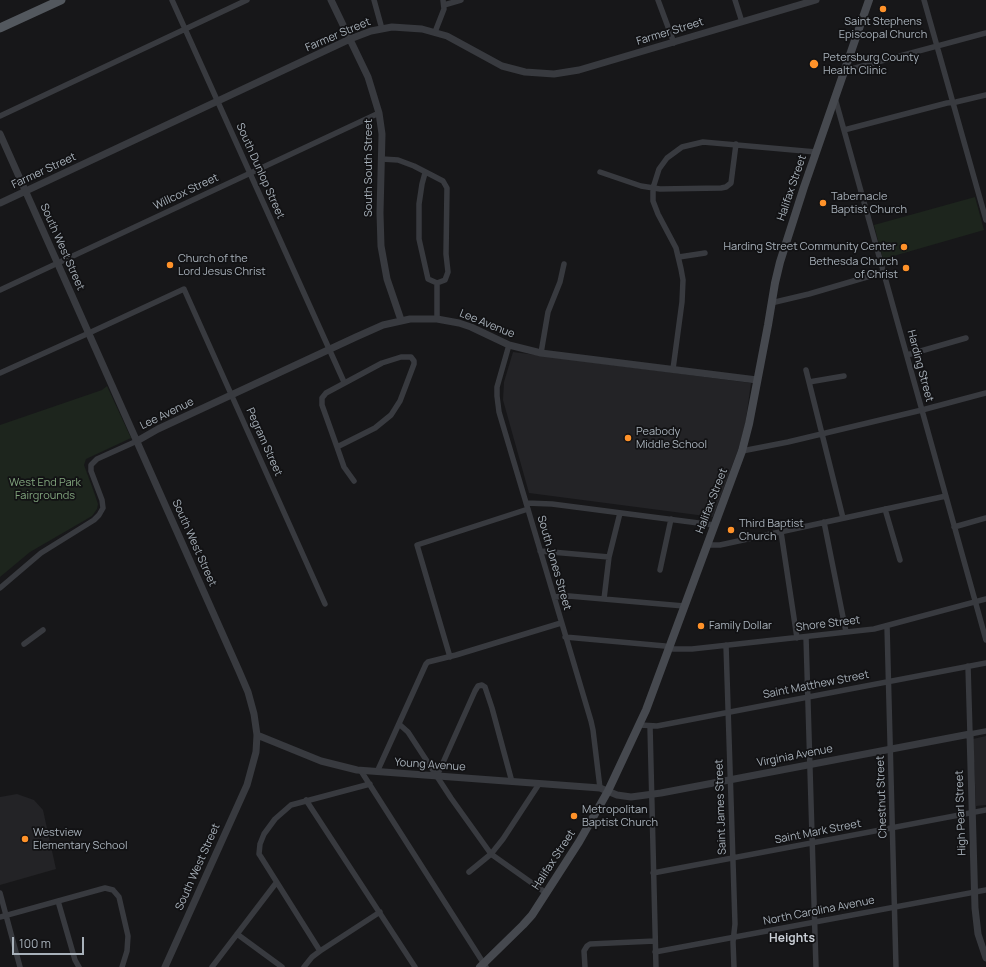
<!DOCTYPE html>
<html>
<head>
<meta charset="utf-8">
<style>
	body { margin:0 }
	#map { position:relative; width:986px; height:967px; overflow:hidden; background:#171719; font-family:Manrope,sans-serif }
	canvas { display:block }
	.scale { position:absolute; left:12px; top:937px; width:72px; height:18px; box-sizing:border-box; border:2px solid #a8b1ba; border-top:0; padding-left:5px; font-size:12px; line-height:14px; white-space:nowrap; color:#a8b1ba; -webkit-text-stroke:3px #121214; paint-order:stroke }
</style>
</head>
<body>
<div id="map">
<canvas width="986" height="967"></canvas>
<div class="scale">100 m</div>
</div>
<script>
const c = document.querySelector('canvas').getContext('2d');
c.lineJoin = 'round';
function fillPath(path, color) { c.fillStyle = color; c.fill(path, 'evenodd'); }
const poly = rows => new Path2D(rows.map(r => 'M' + r).join(''));
function trace(path, color, width, dash) { c.strokeStyle = color; c.lineWidth = width; c.lineCap = dash ? 'butt' : 'round'; c.setLineDash(dash || []); c.stroke(path); }
function drawText(font, color, halo, rows, align = 'center') {
  c.font = font + ' Manrope,sans-serif'; c.lineWidth = 3.5; c.setLineDash([]); c.textBaseline = 'middle'; c.strokeStyle = halo; c.fillStyle = color; for (const [text, x, y, turn = 0] of rows) {
    c.save(); c.translate(x, y); c.rotate((+turn || 0) * Math.PI / 180); c.textAlign = isNaN(turn) ? turn : align; if (halo) c.strokeText(text, 0, 0); c.fillText(text, 0, 0); c.restore();
  }
}
fillPath(poly([
	[513,352,751,383,745,426,738,450,713,517,529,493,503,400,504,382],
	[986,736,986,805,976,806,973,739],
	[17,794,34,800,43,810,56,869,0,885,0,797]
]), '#232326');
fillPath(poly([
	[975,197,984,230,883,259,874,225],
	[107,386,131,438,86,459,84,465,95,495,98,504,97,509,92,516,30,552,0,577,0,425,102,390]
]), '#1d251d');
trace(poly([
	[172,0,344,382],
	[374,0,382,29],
	[658,0,674,43],
	[735,0,742,22],
	[924,0,986,220],
	[444,5,461,0],
	[435,32,444,9,443,0],
	[844,71,986,33],
	[835,98,986,640],
	[0,116,247,0],
	[844,130,947,103,956,102,986,95],
	[382,159,398,160,414,166,443,181,447,188,446,254,448,272,445,280,437,283,437,319],
	[600,172,641,186,660,189,721,188,726,187,731,183,736,144],
	[425,173,422,184,419,204,419,239,428,279,437,283],
	[679,257,705,253],
	[0,290,379,113],
	[771,303,809,294,884,272],
	[509,345,497,387,497,396,499,412,591,721,593,730,600,788],
	[541,353,548,312,560,282,564,264],
	[907,355,966,338],
	[673,369,682,302,683,280,681,269,676,248,658,214,653,201,653,188,659,169,667,158,682,147,703,142,816,152],
	[806,370,843,518],
	[0,373,89,333,184,289,325,604],
	[809,382,844,376],
	[337,447,375,428,391,415,400,401,414,364,414,361,411,357,401,357,382,363,326,393,322,398,322,405,337,447,344,467,354,481],
	[742,451,788,442,922,410,986,393],
	[526,503,552,504,714,525],
	[885,509,900,560],
	[824,522,846,632],
	[954,527,986,518],
	[781,532,797,638],
	[707,545,720,545,946,496],
	[540,551,609,557],
	[660,570,671,519],
	[0,588,41,553,94,520,99,515,103,508,102,500,91,471,91,465,97,459,137,441],
	[554,597,569,596,684,606],
	[604,599,609,557,620,513],
	[887,626,896,967],
	[565,637,665,646,673,649,692,649,874,629,986,599],
	[806,637,816,967],
	[24,644,43,630],
	[726,645,735,924,733,942,734,967],
	[450,657,417,545,528,509],
	[968,666,970,734,986,731],
	[399,724,408,732,451,798,491,854,546,893],
	[640,725,657,726,986,663],
	[650,726,656,967],
	[361,771,486,967],
	[377,772,426,664,428,662,456,655,561,623],
	[437,776,475,691,478,686,482,685,485,687,492,708,512,782],
	[306,800,415,967],
	[469,872,491,854,503,839,539,784],
	[653,873,986,810],
	[0,893,20,967],
	[58,901,75,960,79,967],
	[0,917,105,888,113,890,119,897,128,936,127,951,122,967],
	[237,934,282,967],
	[320,951,261,857,259,854,260,844,264,834,275,819,291,805,370,784],
	[655,952,986,890],
	[212,967,276,883],
	[304,967,312,957,320,951,380,912],
	[585,967,584,951,587,946,590,944,655,941]
]), '#383a3f', 5.5);
trace(poly([
	[331,0,368,77,379,113,382,134,380,213,381,246,387,279,401,320],
	[0,134,239,671,248,692,254,714,257,735,256,752,247,785,165,967],
	[0,203,350,39,371,31,392,27,422,29,447,36,502,66,525,72,554,74,579,70,816,0],
	[137,441,158,429,356,337,383,325,410,319,437,319,459,323,471,327,509,345,541,353,757,380],
	[257,735,321,761,357,770,600,788,617,795,631,797,661,793,970,734,975,908,978,934,986,958]
]), '#383a3f', 7);
trace(poly([
	[480,967,523,925,532,915,579,842,608,791,646,710,742,451,749,424,768,325,775,283,780,262,804,187,869,0]
]), '#46494f', 8);
trace(poly([
	[0,28,61,0]
]), '#53585e', 9);
for (const [x, y, r, color] of [
	[883,9,4,"#ff9229"],
	[814,64,5,"#ff9229"],
	[823,203,4,"#ff9229"],
	[904,247,4,"#ff9229"],
	[170,265,4,"#ff9229"],
	[906,268,4,"#ff9229"],
	[628,438,4,"#ff9229"],
	[731,530,4,"#ff9229"],
	[701,626,4,"#ff9229"],
	[574,816,4,"#ff9229"],
	[25,839,4,"#ff9229"]
]) { const dot = new Path2D(); dot.arc(x, y, r, 0, 2 * Math.PI); c.fillStyle = color; c.fill(dot); trace(dot, '#121214', 1.5); }
drawText('11px', '#a8b1ba', '#121214', [
	["Saint Stephens",883,22,"center"],
	["Episcopal Church",883,35,"center"],
	["Petersburg County",823,58],
	["Health Clinic",823,71],
	["Tabernacle",831,197],
	["Baptist Church",831,210],
	["Harding Street Community Center",896,247,"right"],
	["Church of the",178,259],
	["Lord Jesus Christ",178,272],
	["Bethesda Church",898,262,"right"],
	["of Christ",898,275,"right"],
	["Peabody",636,432],
	["Middle School",636,445],
	["Third Baptist",739,524],
	["Church",739,537],
	["Family Dollar",709,626],
	["Metropolitan",582,810],
	["Baptist Church",582,823],
	["Westview",33,833],
	["Elementary School",33,846]
], 'left');
drawText('11px', '#a8b1ba', '#121214', [
	["Farmer Street",670,32,-17],
	["Farmer Street",338,35,-23],
	["South South Street",369,168,-90],
	["Farmer Street",44,171,-25],
	["South Dunlop Street",260,171,66],
	["Halifax Street",792,188,-71],
	["Willcox Street",186,192,-25],
	["South West Street",62,247,66],
	["Lee Avenue",487,324,22],
	["Harding Street",920,366,75],
	["Lee Avenue",167,414,-26],
	["Pegram Street",264,442,66],
	["Halifax Street",712,501,-69],
	["South West Street",194,543,66],
	["South Jones Street",554,563,74],
	["Shore Street",828,624,-7],
	["Saint Matthew Street",816,685,-11],
	["Virginia Avenue",795,756,-11],
	["Young Avenue",430,765,4],
	["Chestnut Street",882,797,-92],
	["Saint James Street",721,807,-92],
	["High Pearl Street",961,813,-92],
	["Saint Mark Street",818,832,-11],
	["Halifax Street",554,860,-57],
	["South West Street",198,867,-66],
	["North Carolina Avenue",819,911,-11]
]);
drawText('11px', '#82a67e', '#121214', [
	["West End Park",45,483],
	["Fairgrounds",45,496]
]);
drawText('bold 12px', '#cacfd6', '#121214', [
	["Heights",792,939]
]);
</script>
</body>
</html>
